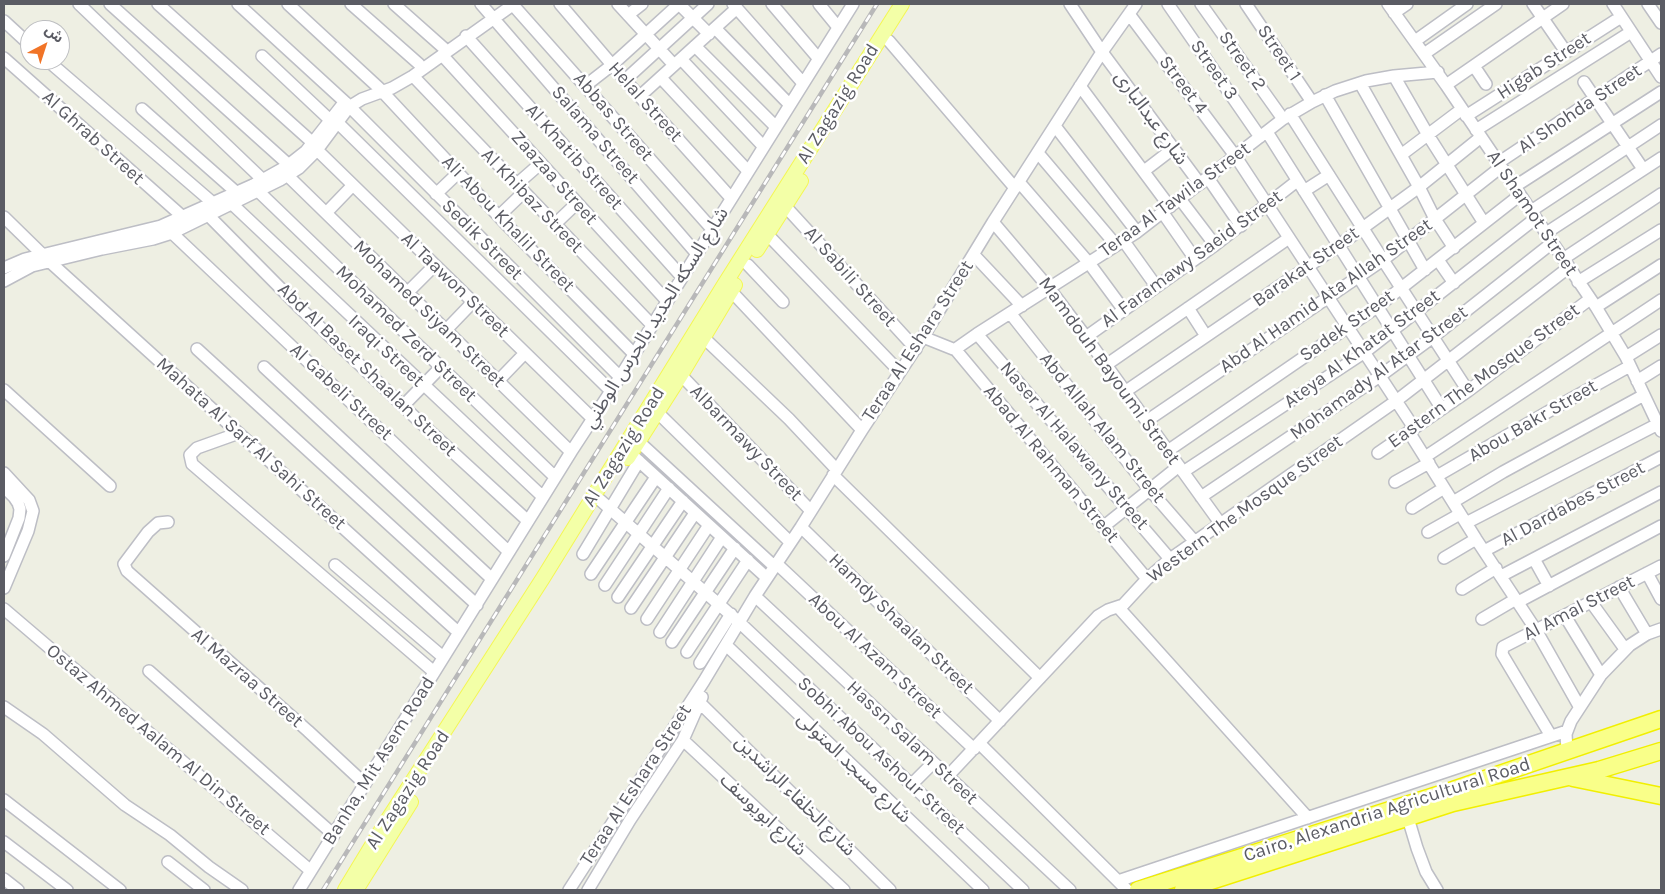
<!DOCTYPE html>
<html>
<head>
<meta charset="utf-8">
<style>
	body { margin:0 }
	#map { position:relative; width:1665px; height:894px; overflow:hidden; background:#eeefe3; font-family:Karla,"Noto Sans Arabic",sans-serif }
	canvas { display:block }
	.frame { position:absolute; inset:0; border:5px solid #5b5c64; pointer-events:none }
	.north { position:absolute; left:20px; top:20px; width:50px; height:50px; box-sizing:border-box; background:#fff; border:1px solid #bdbec1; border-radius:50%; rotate:40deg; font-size:14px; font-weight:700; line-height:20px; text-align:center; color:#5b5c64 }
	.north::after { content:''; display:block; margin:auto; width:18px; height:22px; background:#f17427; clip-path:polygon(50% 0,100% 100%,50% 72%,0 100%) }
</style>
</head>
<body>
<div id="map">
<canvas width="1665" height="894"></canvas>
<div class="frame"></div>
<div class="north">ش</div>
</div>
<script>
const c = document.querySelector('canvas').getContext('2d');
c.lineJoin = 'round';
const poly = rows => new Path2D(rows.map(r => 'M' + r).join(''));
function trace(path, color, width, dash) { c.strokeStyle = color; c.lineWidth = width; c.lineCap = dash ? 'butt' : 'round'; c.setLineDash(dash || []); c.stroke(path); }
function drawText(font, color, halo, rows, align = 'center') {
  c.font = font + ' Karla,"Noto Sans Arabic",sans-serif'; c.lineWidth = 5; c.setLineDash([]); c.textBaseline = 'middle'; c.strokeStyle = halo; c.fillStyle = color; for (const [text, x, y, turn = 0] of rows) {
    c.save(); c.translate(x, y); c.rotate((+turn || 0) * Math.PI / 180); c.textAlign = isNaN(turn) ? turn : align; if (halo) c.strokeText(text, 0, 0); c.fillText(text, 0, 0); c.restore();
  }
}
const minor = poly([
	[79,4,262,179],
	[110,4,289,165],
	[158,4,313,143],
	[238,4,345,102,620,377],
	[288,4,379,88,504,222,634,354],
	[351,4,419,64],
	[394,4,447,51],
	[481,4,697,254],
	[560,4,625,80,731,198],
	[618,4,674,65],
	[679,4,709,34],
	[733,4,802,82],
	[772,4,818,58],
	[819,4,837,26],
	[1070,4,1102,52,1200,184],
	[1168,4,1260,137],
	[1201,4,1283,119],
	[1246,4,1312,102],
	[1388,4,1446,85,1596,307,1626,357,1661,431],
	[1533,4,1566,52],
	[1613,4,1661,77],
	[1648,4,1661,23],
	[513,5,712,229],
	[1394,13,1407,4],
	[1129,14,1236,157,1414,428],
	[628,15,642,4],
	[4,21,30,45],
	[715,28,789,104],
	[466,36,682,277],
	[889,41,1015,188],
	[1415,41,1467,4],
	[695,46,775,126],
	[1424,54,1496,4],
	[442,55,667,301],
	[262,56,330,120],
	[4,58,183,217],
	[681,59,763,146],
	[47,60,213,203],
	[1474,66,1486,84],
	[413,76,652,325],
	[1394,76,1428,135,1484,223],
	[661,78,748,171],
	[625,80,708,4],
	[1584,82,1643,169],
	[1360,83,1419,187,1435,219,1454,248],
	[1446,85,1563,4],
	[585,86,612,65,679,4],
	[1080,86,1170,207],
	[1325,95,1425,270],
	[640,96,737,8],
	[142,109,236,192],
	[1290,114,1383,260,1468,391],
	[1466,116,1621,17],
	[338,123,611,391],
	[1055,126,1137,232],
	[1476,130,1631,32],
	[1267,132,1442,409],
	[313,146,593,419],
	[1038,153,1116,245],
	[1401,155,1462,109],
	[1498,163,1661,54],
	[1144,171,1174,148],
	[288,176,571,452],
	[1208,178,1241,226],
	[1019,182,1089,263,1123,309],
	[517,184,541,163],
	[1514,187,1661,92],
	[258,191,555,477],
	[1304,191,1329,175],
	[436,194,458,173],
	[1180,199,1215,245],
	[231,203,543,497],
	[785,206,916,349],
	[1531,211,1661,125],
	[326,213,353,185],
	[1163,213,1195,259],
	[208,215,301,309,421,423,528,521],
	[499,216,524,192],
	[4,217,50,262,458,632],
	[993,222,1049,288,1086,337,1220,523],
	[555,224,577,203],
	[172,233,509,552],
	[1546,233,1661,158],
	[767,234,900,372],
	[1123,240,1156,286],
	[974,255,1022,306],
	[1563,259,1661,194],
	[1438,260,1454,283],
	[748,265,783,302],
	[4,268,25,259,161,226,253,185,287,166,306,151,343,104],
	[4,281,32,266,102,249,153,239,172,233,280,180,299,168,317,150,349,107,362,99,392,88,413,76,514,4],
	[1578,282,1661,230],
	[731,291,862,430],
	[408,292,434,266],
	[1596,307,1661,265],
	[1188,308,1206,336],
	[1010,313,1149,489,1195,542],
	[446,330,472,303],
	[977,334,1170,559],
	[923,337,953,349,957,348,977,334,1137,232,1283,119,1312,102,1335,91,1366,81,1394,76,1438,72],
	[1086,337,1215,245,1297,181],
	[704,338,789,419,837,470],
	[197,349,477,605],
	[955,349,1147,579],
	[1626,357,1661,335],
	[1106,365,1289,238],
	[264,367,492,579],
	[681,375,811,511],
	[498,381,525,353],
	[1637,381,1661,366],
	[4,390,110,486],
	[1126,391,1338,246,1419,187,1481,137],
	[403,406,441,367],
	[657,412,790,542],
	[1148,420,1383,260,1501,167],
	[1409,432,1476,539,1536,630,1579,706],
	[239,433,197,448,190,455,192,464,434,672],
	[638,441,775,567],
	[1169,450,1377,307,1520,195],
	[630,453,767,578],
	[1378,453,1468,391,1590,299],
	[1425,457,1661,300],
	[1183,472,1365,352,1536,218],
	[4,473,29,500,33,511,28,531,4,588],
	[833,475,1040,678],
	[1437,476,1551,410,1630,366],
	[1395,482,1429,463],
	[4,487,14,497,18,503,20,509,19,518,4,556],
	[1201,497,1380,376,1433,337,1552,243],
	[600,500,739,622,1023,890],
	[1453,502,1503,472,1644,395],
	[1412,508,1444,488],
	[168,522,158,523,148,532,124,564,127,571,308,731,365,784],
	[1466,523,1658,424],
	[801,527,1000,721],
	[1103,527,1179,466],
	[1428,532,1460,514],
	[1484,551,1661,457],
	[583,554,639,461],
	[1444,558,1476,539],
	[1534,559,1549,586],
	[777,564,974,749],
	[335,565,443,657],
	[1647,573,1661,599],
	[591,574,656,477],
	[1501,576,1661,492],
	[605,585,669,488],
	[1619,587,1647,634],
	[1462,589,1496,568],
	[755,596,1070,890],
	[618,597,683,501],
	[1518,602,1661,526],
	[1591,602,1625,649],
	[1118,607,1308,818],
	[631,608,695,513],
	[4,609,311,871],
	[1565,616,1601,675],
	[647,619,709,525],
	[1482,619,1516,599],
	[660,632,722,537],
	[672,642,735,548],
	[726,645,983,890],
	[687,652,748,560],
	[700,663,731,614],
	[149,671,334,835],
	[700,703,890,890],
	[4,707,43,734,125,805,170,835,209,867,242,890],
	[1551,736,1502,654,1503,647,1661,566],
	[683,740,844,890],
	[979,743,1118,881],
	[1567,750,1566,734,1571,721,1601,675,1630,645,1647,634,1661,629],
	[947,777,1098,616,1108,610,1123,605,1147,579,1170,559,1396,401,1568,268],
	[912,784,933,763],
	[4,800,120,890],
	[1408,818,1417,848,1426,872,1437,890],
	[4,842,67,890],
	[168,862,204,890],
	[4,879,18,890],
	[299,890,571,452,620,377,853,4],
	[569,890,704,681,755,596,801,527,862,430,923,337,993,222,1102,52,1136,4],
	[588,890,630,820,683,740,702,697],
	[1127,890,1118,881,1567,731]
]);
const major = poly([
	[757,250,801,181],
	[628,458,681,375,735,285],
	[345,890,388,819,543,578,724,285,902,4],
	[356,890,411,802]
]);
const highway = poly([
	[1573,778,1661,796],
	[1138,890,1450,791,1661,719],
	[1183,890,1453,803,1599,770,1661,751]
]);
trace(minor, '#bdbec5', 14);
trace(major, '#f4f753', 16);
trace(highway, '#f1ef00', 19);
trace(minor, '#fff', 11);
trace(major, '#f3ffa7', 14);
trace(highway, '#f9ff89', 16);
const rail = poly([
	[323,890,877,4]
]);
trace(rail, '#b8b8b9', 4.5);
trace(rail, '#fff', 2.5, [8]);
drawText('19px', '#5b5c64', '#fff', [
	["Street 1",1279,53,56],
	["Street 2",1242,61,55],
	["Higab Street",1544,66,-33],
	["Street 3",1214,70,55],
	["Street 4",1183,85,53],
	["Helal Street",645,102,48],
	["Al Zagazig Road",838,104,-58],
	["Al Shohda Street",1580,109,-34],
	["Abbas Street",613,117,49],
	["شارع عبدالبارى",1151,118,54],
	["Salama Street",595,135,49],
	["Al Ghrab Street",93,138,42],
	["Al Khatib Street",574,157,48],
	["Zaazaa Street",554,178,48],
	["Teraa Al Tawila Street",1175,200,-36],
	["Al Khibaz Street",532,201,46],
	["Al Shamot Street",1532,213,56],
	["Ali Abou Khalil Street",508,224,46],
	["Sedik Street",482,240,45],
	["Al Faramawy Saeid Street",1192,259,-36],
	["Barakat Street",1306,267,-35],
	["Al Sabili Street",850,277,48],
	["Al Taawon Street",455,285,44],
	["Abd Al Hamid Ata Allah Street",1326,296,-35],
	["Mohamed Siyam Street",429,314,44],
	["شارع السكه الحديد بالحرس الوطني",656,318,-58],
	["Sadek Street",1347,326,-35],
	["Mohamed Zerd Street",406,334,44],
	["Teraa Al Eshara Street",918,341,-57],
	["Ateya Al Khatat Street",1362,349,-36],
	["Iraqi Street",386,351,43],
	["Abd Al Baset Shaalan Street",367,370,44],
	["Mamdouh Bayoumi Street",1109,371,54],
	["Mohamady Al Atar Street",1379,373,-36],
	["Eastern The Mosque Street",1484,376,-36],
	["Al Gabeli Street",341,392,43],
	["Abou Bakr Street",1533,421,-30],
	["Abd Allah Alam Street",1102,428,51],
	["Albarmawy Street",746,443,46],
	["Mahata Al Sarf Al Sahi Street",251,444,42],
	["Naser Al Halawany Street",1074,446,49],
	["Al Zagazig Road",624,447,-58],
	["Abad Al Rahman Street",1051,464,50],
	["Al Dardabes Street",1573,504,-28],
	["Western The Mosque Street",1245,509,-36],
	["Al Amal Street",1579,608,-27],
	["Hamdy Shaalan Street",901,624,44],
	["Abou Al Azam Street",875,656,43],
	["Al Mazraa Street",247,678,41],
	["Ostaz Ahmed Aalam Al Din Street",158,740,40],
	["Hassn Salam Street",912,743,43],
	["Sobhi Abou Ashour Street",881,756,43],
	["Banha, Mit Asem Road",379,761,-58],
	["شارع مسجد المتولى",854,768,44],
	["Teraa Al Eshara Street",636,785,-57],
	["Al Zagazig Road",408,790,-57],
	["شارع الخلفاء الراشدين",795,796,45],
	["Cairo, Alexandria Agricultural Road",1387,810,-18],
	["شارع ابويوسف",763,815,43]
]);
</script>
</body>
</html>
